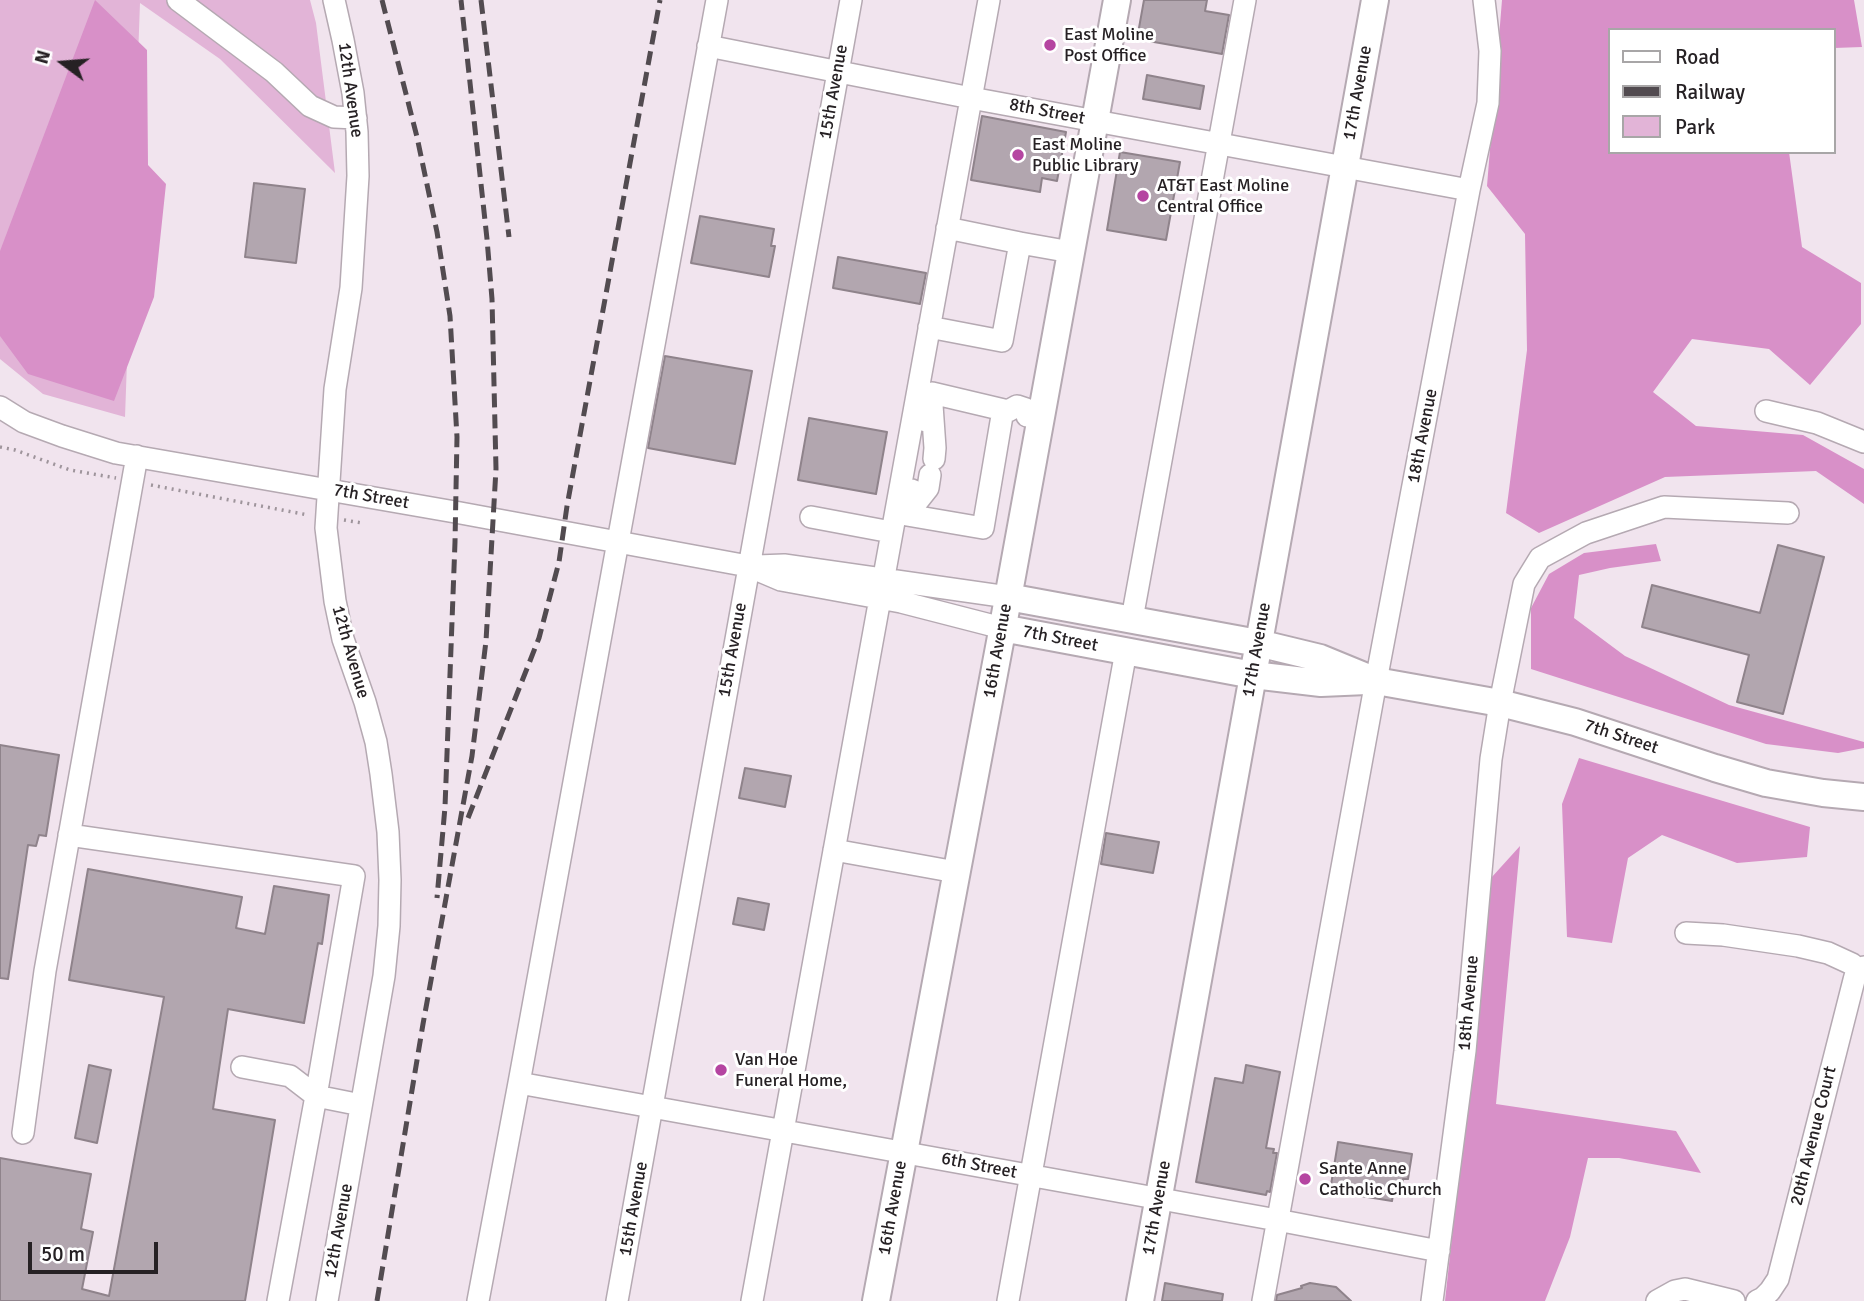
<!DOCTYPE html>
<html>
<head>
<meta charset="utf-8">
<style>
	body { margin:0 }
	#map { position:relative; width:1864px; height:1301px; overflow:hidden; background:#f1e4ee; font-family:Signika,sans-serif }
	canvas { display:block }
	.legend { position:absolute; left:1608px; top:28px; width:228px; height:126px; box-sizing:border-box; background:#fff; border:2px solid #a8a6a7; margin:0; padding:9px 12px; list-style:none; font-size:21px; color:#262124 }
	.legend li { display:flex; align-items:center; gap:14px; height:35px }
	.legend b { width:35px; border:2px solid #a8a6a7 }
	.north { position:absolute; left:28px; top:28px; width:70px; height:70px; -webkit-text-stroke:5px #fff; paint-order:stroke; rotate:286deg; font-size:19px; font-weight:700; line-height:28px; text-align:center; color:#262124 }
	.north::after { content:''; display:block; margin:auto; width:24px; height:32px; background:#262124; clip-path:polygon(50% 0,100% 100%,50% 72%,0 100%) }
	.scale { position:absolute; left:28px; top:1242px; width:130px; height:32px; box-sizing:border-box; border:4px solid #262124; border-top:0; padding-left:9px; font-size:21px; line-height:24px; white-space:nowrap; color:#262124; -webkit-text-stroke:5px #fff; paint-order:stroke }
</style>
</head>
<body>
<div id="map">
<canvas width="1864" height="1301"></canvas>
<ul class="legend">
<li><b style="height:9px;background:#fff"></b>Road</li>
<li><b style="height:9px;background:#524b50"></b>Railway</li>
<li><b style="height:19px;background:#e2b4d7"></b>Park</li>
</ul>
<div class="north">N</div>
<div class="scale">50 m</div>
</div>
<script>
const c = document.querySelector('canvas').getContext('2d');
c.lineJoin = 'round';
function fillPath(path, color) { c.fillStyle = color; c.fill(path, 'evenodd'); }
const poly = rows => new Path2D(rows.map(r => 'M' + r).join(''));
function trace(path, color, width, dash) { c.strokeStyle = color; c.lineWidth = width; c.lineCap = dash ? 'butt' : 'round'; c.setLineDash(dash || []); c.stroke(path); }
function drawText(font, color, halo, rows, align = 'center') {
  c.font = font + ' Signika,sans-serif'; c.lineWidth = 6; c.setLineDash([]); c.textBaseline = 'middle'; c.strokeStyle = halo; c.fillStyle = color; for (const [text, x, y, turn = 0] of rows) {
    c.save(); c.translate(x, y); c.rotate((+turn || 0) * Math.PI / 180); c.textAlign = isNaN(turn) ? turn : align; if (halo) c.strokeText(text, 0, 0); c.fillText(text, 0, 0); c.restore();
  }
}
fillPath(poly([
	[0,0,310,0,316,23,335,173,220,59,140,3,125,417,43,394,0,359]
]), '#e2b4d7');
fillPath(poly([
	[95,0,147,50,148,165,166,184,154,297,114,401,28,374,0,336,0,251],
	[1502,0,1854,0,1862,47,1834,48,1834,30,1610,30,1610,152,1789,152,1802,247,1861,283,1861,324,1810,385,1769,349,1692,339,1653,392,1696,426,1803,435,1864,469,1864,504,1816,471,1665,477,1539,533,1506,513,1527,350,1525,234,1487,186],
	[1656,544,1661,561,1610,568,1579,575,1574,618,1625,656,1729,705,1864,742,1864,748,1838,753,1766,744,1531,669,1531,608,1549,574,1584,553],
	[1579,758,1810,827,1807,857,1737,863,1662,835,1628,858,1612,943,1567,937,1562,804],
	[1520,846,1496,1104,1676,1131,1701,1173,1619,1158,1588,1158,1570,1237,1545,1301,1445,1301,1491,878]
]), '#d890c8');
const building = poly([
	[1144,0,1207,0,1205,11,1229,15,1222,54,1137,39,1144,0],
	[1147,75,1204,86,1200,109,1143,99,1147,75],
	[982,116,1066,132,1057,181,1042,178,1040,192,971,180,982,116],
	[1120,152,1180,162,1166,240,1107,230,1120,152],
	[254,183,305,189,296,263,245,257,254,183],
	[700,216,774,229,771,246,775,246,769,277,691,263,700,216],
	[838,257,926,273,920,304,833,288,838,257],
	[665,356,752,371,735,464,648,448,665,356],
	[809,418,887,432,876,494,798,480,809,418],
	[1778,545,1824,557,1783,714,1737,702,1749,655,1642,627,1652,585,1760,613,1778,545],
	[0,745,59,755,46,836,39,835,36,846,28,845,8,979,0,978,0,745],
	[745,768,791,776,785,807,739,798,745,768],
	[1106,833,1159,842,1153,873,1101,864,1106,833],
	[88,869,242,897,236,928,265,934,274,886,329,895,322,944,318,943,304,1023,228,1009,213,1109,275,1120,245,1301,0,1301,0,1158,91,1174,81,1229,93,1232,82,1289,109,1296,164,997,69,980,88,869],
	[738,898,769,904,764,930,733,924,738,898],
	[89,1065,111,1070,97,1143,75,1138,89,1065],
	[1246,1065,1280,1072,1266,1148,1274,1149,1273,1153,1277,1153,1270,1192,1267,1191,1266,1195,1196,1182,1215,1078,1243,1083,1246,1065],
	[1338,1142,1412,1154,1408,1179,1403,1179,1402,1184,1395,1183,1392,1201,1330,1191,1338,1142],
	[1165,1283,1223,1294,1222,1301,1162,1301,1165,1283],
	[1310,1283,1336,1287,1351,1301,1276,1301,1277,1295,1302,1288,1301,1286,1310,1283]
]);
fillPath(building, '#b2a6af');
trace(building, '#8f838b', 2);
const minor = poly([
	[178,0,274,72,310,106,334,117,356,118],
	[708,46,971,98,1469,190],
	[1020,243,1071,252],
	[929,327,1002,341,1020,243,947,228],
	[932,405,935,448,934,459],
	[0,407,24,422,62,436,116,453,455,512,748,566,781,580,901,602,1002,628],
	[1766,411,1817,423,1864,442],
	[926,421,932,393,1008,411,1017,406,1026,409,1027,416],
	[912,490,907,515,983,528,1003,410],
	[909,512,928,488,930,475],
	[811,517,891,532],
	[757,566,784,565,1008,597],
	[1132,619,1245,0],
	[69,835,354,876,316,1096,290,1076,242,1067],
	[834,850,956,872],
	[1686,933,1723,935,1798,946,1828,953,1852,964,1859,970],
	[519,1083,1277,1220,1439,1251],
	[23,1133,45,971,137,456],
	[278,1301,316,1096,361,1105],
	[327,1301,384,976,389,926,390,880,388,832,381,774,376,742,365,702,343,639,335,601,326,528,335,389,351,288,358,176,357,132,353,93,343,40,334,0],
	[478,1301,519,1083,717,0],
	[617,1301,851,0],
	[752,1301,989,0],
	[1008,1301,1126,651],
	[1263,1301,1376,681,1469,190,1488,103,1490,51,1484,0],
	[1432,1301,1465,1051,1491,759,1500,703,1524,584,1540,558,1586,533,1664,507,1788,513],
	[1657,1301,1675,1291,1685,1289,1734,1301],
	[1757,1301,1763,1298,1770,1291,1778,1279,1854,980,1856,973,1864,967]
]);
const major = poly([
	[1008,597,1258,643,1320,658,1376,681,1500,703,1575,722,1715,768,1766,783,1823,793,1864,797],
	[1002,628,1253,675,1321,683,1367,681],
	[876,1301,1000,642,1117,0],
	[1140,1301,1375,0]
]);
trace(minor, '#b5a9b2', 24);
trace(major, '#b5a9b2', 30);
trace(poly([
	[0,447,15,450,70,470,116,478],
	[151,485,308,515],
	[344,520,362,523]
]), '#9e949b', 3.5, [2, 5]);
trace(minor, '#fff', 21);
trace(major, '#fff', 26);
trace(poly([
	[382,0,417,137,437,232,450,316,457,437,455,542,445,807,437,898],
	[481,0,509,237],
	[468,818,539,638,559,562,567,506,660,0],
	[377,1301,423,1024,472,756,486,641,496,469,492,299,487,239,461,0]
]), '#524b50', 5, [14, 7]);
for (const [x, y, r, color] of [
	[1050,45,7,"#b545a1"],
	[1018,155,7,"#b545a1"],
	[1143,196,7,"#b545a1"],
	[721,1070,7,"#b545a1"],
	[1305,1179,7,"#b545a1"]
]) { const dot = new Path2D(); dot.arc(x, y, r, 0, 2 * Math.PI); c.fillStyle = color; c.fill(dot); trace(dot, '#fff', 2.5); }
drawText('18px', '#262124', '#fff', [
	["East Moline",1064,35],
	["Post Office",1064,56],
	["East Moline",1032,145],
	["Public Library",1032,166],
	["AT&T East Moline",1157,186],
	["Central Office",1157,207],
	["Van Hoe",735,1060],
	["Funeral Home,",735,1081],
	["Sante Anne",1319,1169],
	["Catholic Church",1319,1190]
], 'left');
drawText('18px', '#262124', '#fff', [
	["12th Avenue",350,90,82],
	["15th Avenue",834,92,-80],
	["17th Avenue",1358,93,-80],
	["8th Street",1047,112,11],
	["18th Avenue",1423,436,-79],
	["7th Street",371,497,10],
	["7th Street",1060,639,11],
	["15th Avenue",733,650,-80],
	["17th Avenue",1257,650,-80],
	["16th Avenue",998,651,-80],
	["12th Avenue",350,652,74],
	["7th Street",1621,737,18],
	["18th Avenue",1469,1003,-85],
	["20th Avenue Court",1814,1136,-76],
	["6th Street",979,1166,11],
	["16th Avenue",893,1208,-80],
	["17th Avenue",1157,1208,-80],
	["15th Avenue",634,1209,-80],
	["12th Avenue",339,1231,-80]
]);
</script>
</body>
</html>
